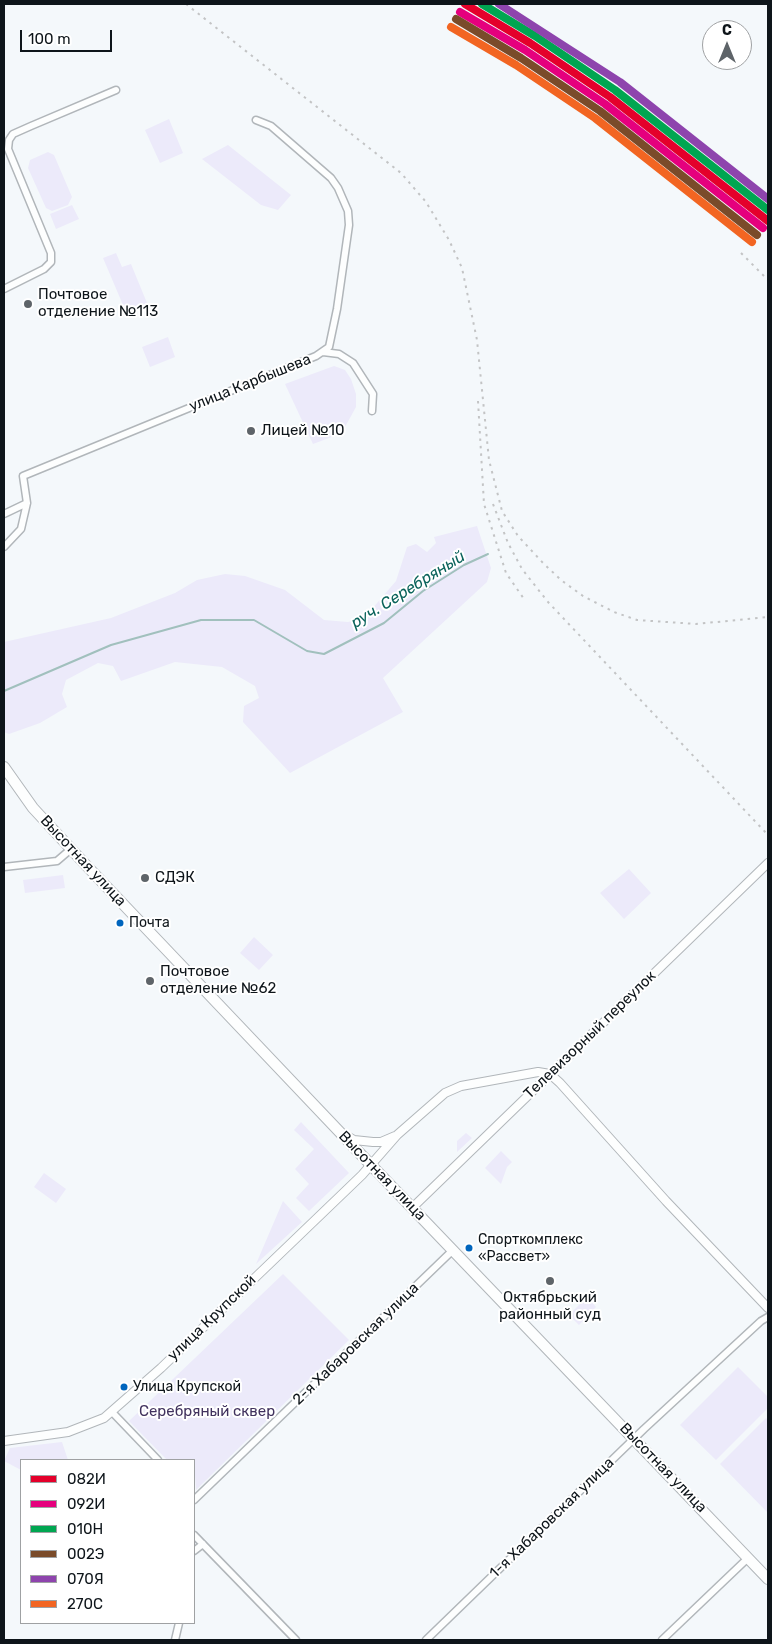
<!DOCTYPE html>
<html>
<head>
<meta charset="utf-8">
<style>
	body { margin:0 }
	#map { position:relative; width:772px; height:1644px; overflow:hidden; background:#f4f8fb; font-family:Rubik,sans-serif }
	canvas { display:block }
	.frame { position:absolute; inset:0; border:5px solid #0e151a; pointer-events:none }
	.legend { position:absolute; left:20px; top:1459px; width:175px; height:165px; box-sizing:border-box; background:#fff; border:1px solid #9fa1a3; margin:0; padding:6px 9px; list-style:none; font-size:15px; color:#0e151a }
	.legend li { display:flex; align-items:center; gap:10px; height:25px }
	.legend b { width:25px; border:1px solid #9fa1a3 }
	.north { position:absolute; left:702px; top:20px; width:50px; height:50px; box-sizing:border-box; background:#fff; border:1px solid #9fa1a3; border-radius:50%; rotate:0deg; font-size:14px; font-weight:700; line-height:20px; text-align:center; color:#0e151a }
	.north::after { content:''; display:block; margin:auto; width:18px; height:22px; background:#5e6469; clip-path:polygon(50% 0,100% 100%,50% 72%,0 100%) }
	.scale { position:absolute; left:20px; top:30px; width:92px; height:22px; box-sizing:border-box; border:2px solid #0e151a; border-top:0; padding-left:6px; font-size:15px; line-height:18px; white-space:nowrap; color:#0e151a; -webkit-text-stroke:4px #fff; paint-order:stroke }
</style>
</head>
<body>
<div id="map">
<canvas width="772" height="1644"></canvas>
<div class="frame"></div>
<ul class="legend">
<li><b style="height:6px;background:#e4002b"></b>082И</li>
<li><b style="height:6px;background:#e5007d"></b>092И</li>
<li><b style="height:6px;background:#00a651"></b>010Н</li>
<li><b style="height:6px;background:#7a4b2a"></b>002Э</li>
<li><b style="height:6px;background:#8e44ad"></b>070Я</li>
<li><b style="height:6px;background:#f26522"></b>270С</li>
</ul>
<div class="north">С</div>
<div class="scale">100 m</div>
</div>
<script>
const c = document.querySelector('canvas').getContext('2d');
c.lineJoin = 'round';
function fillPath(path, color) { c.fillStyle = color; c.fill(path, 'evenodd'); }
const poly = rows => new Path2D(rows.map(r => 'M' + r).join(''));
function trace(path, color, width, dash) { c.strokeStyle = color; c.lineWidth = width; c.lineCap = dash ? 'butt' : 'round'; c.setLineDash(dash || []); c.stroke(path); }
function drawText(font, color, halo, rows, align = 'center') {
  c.font = font + ' Rubik,sans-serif'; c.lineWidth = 4; c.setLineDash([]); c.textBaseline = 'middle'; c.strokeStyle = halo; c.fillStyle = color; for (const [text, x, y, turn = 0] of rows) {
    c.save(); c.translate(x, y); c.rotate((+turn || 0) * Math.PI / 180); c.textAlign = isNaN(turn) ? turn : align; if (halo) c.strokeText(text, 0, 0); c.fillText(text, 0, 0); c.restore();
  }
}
fillPath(poly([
	[169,119,183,153,160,163,145,130],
	[228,145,291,195,278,210,261,205,202,159],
	[48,152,54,155,72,197,68,205,52,211,46,208,28,168,30,160],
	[72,205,79,219,56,229,50,214],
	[116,253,122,267,131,264,147,303,126,312,103,258],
	[168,337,175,357,150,367,142,347],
	[334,366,345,370,351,379,356,394,356,407,345,427,337,435,313,444,285,384],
	[477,526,491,568,487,582,383,678,403,712,290,773,243,722,244,706,259,698,255,686,222,667,175,662,121,681,113,666,98,663,66,680,62,694,67,707,40,723,9,734,4,732,4,642,111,618,175,593,197,580,225,574,245,576,285,590,324,620,348,622,365,617,396,581,407,547,416,544,427,552,436,543,434,537],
	[629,869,651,893,624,919,600,893],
	[63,875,65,888,25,893,23,880],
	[254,937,273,955,259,970,240,953],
	[301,1122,349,1173,309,1211,296,1198,309,1184,295,1169,314,1149,294,1130],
	[466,1133,472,1138,457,1152,457,1141],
	[501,1151,512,1162,507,1167,501,1184,485,1168],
	[44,1173,66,1189,56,1203,34,1187],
	[283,1201,302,1222,256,1264],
	[283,1274,349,1340,196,1490,194,1460,167,1460,129,1421],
	[587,1297,596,1307,579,1325,569,1315],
	[738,1367,768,1397,768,1408,716,1460,680,1425],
	[766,1418,768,1420,768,1513,720,1464],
	[62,1442,68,1460,21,1460,21,1470,4,1461,10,1448]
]), '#eceafa');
trace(poly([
	[4,691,111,645,201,620,254,620,307,651,324,654,384,623,423,591,464,565,488,554]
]), '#a1c0bd', 2);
const minor = poly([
	[4,289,44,269,51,262,51,253,8,149,9,140,13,134,31,126,116,90],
	[323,352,339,354,353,363,373,394,372,411],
	[4,514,27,503],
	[4,547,21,529,27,503,23,476,316,356,329,347,337,309,349,225,348,211,338,188,331,178,271,126,256,120],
	[4,867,57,861,71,849],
	[112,1412,158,1460],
	[194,1500,453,1250],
	[194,1535,296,1640],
	[194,1551,203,1544],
	[175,1640,179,1623],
	[426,1640,644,1429,761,1321,768,1317],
	[662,1640,748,1558]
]);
const tertiary = poly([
	[347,1136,354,1140,373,1142,381,1142,395,1136],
	[412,1208,768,863],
	[4,1441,68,1432,104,1418,161,1368,362,1175,397,1135,445,1093,461,1086,538,1072,550,1074,560,1083,666,1201,768,1308]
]);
const primary = poly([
	[4,767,33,808,84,863,371,1165,768,1579]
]);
trace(minor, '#b1b6ba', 9);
trace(tertiary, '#b1b6ba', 10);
trace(primary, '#b1b6ba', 12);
trace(minor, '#fdfefe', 6);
trace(tertiary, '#fdfefe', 8);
trace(primary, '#fdfefe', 10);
trace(poly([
	[186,4,401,173,426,202,449,240,462,268,477,340,489,460,502,511,518,536,543,563,561,580,583,596,614,612,637,620,696,624,768,617],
	[741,253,768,280],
	[478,401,484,504,506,573,524,599],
	[493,504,508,543,522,569,548,602,768,835]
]), '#c3c4c5', 2, [2.5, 5]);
trace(poly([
	[465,4,530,43,610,97,768,221]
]), '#e4002b', 8);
trace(poly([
	[460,12,525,50,605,104,763,228]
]), '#e5007d', 8);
trace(poly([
	[482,4,535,36,615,90,768,210]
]), '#00a651', 8);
trace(poly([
	[456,19,521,58,600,111,757,235]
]), '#7a4b2a', 8);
trace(poly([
	[499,4,620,82,768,199]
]), '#8e44ad', 8);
trace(poly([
	[451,27,516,65,595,118,752,242]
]), '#f26522', 8);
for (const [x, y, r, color] of [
	[28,304,5,"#5e6469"],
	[251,431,5,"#5e6469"],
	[145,878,5,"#5e6469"],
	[120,923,4.5,"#0065bd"],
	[150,981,5,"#5e6469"],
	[469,1248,4.5,"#0065bd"],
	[550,1281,5,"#5e6469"],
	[124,1387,4.5,"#0065bd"]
]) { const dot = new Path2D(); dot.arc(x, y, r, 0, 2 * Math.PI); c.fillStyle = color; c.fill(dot); trace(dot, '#fff', 2); }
drawText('14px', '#0e151a', '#fff', [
	["Почта",129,923],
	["Спорткомплекс",478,1240],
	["«Рассвет»",478,1257],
	["Улица Крупской",133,1387]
], 'left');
drawText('15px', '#0e151a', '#fff', [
	["Почтовое",38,295],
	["отделение №113",38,312],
	["Лицей №10",261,431],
	["СДЭК",155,878],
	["Почтовое",160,972],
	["отделение №62",160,989],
	["Октябрьский",550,1298,"center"],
	["районный суд",550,1315,"center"]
], 'left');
drawText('15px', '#0e151a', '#fff', [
	["улица Карбышева",250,383,-22],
	["Высотная улица",83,861,47],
	["Телевизорный переулок",590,1035,-44],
	["Высотная улица",382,1176,46],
	["улица Крупской",212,1318,-44],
	["2-я Хабаровская улица",356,1344,-44],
	["Высотная улица",663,1468,46],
	["1-я Хабаровская улица",552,1518,-44]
]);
drawText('15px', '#41325e', '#fff', [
	["Серебряный сквер",207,1412]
]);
drawText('italic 16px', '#0b635b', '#fff', [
	["руч. Серебряный",408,590,-32]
]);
</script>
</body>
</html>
